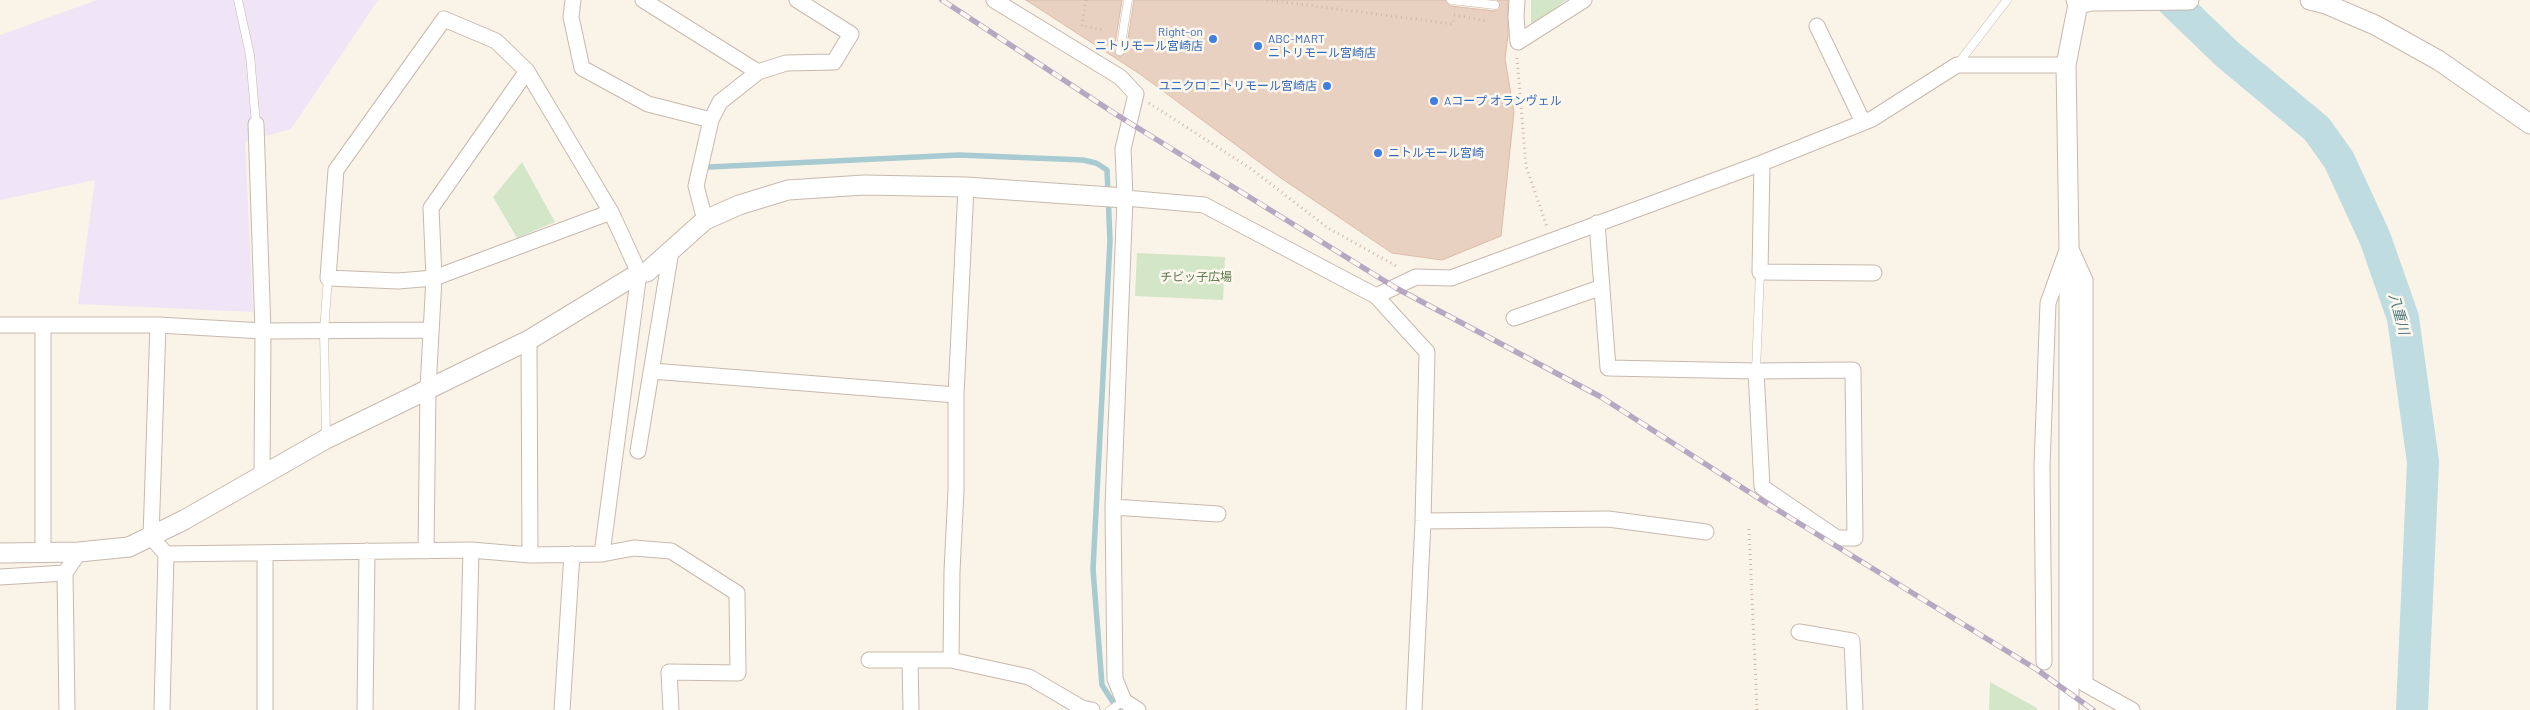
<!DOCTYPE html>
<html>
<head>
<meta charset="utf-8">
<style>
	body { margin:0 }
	canvas { display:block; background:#faf3e8 }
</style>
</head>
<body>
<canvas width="2530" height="710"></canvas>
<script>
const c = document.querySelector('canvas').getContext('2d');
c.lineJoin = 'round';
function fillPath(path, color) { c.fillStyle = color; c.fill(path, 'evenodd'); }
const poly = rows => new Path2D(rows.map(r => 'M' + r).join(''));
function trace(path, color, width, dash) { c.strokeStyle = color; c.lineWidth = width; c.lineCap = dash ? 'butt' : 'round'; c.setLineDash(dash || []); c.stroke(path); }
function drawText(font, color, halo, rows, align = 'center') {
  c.font = font + ' Barlow,"Noto Sans JP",sans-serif'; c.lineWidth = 5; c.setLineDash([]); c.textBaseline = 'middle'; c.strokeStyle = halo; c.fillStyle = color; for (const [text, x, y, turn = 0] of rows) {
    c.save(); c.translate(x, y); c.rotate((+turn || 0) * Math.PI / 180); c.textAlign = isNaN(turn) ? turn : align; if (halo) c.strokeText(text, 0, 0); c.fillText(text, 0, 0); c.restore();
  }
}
fillPath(poly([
	[97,0,378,0,291,129,245,142,253,312,78,304,95,180,0,200,0,35]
]), '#f0e5f6');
fillPath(poly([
	[1531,0,1566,0,1531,28],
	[522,162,555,222,517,238,493,197],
	[1137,253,1225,257,1223,300,1135,296],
	[1990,682,2037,708,2037,710,1989,710]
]), '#d4e6c8');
trace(poly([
	[709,167,959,155,1083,160,1096,163,1107,170,1110,241,1093,569,1102,685,1118,710]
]), '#a7cbd1', 5.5);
trace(poly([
	[2171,0,2227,54,2317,129,2339,160,2375,238,2403,318,2423,462,2412,710]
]), '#bfdce1', 32);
const building = poly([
	[1026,0,1122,0,1114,50,1120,57,1126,52,1134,0,1445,0,1450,6,1494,11,1500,6,1497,0,1508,0,1508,35,1505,59,1514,112,1501,236,1442,260,1392,253,1278,176,1140,74,1026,0]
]);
fillPath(building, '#e9d1c2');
trace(building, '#dcbba6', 1);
const service = poly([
	[238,0,250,55,256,124],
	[1451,0,1495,5],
	[1120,51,1128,0],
	[1957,65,2007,0],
	[1756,371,1760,272],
	[326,437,324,331,328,278],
	[1110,710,1124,701]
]);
const minor = poly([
	[573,0,571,17,582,68,648,104,711,120],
	[643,0,758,72],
	[994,0,1120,77,1136,94,1123,149,1125,198,1113,507,1115,679,1124,701,1138,710],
	[1517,0,1516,17,1518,42,1584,0],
	[1817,26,1863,122],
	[256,124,263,331,262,475],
	[1762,163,1760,272,1874,273],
	[1125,198,1204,205,1376,296,1427,352,1423,521,1414,710],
	[705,220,696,186,711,120,720,102,758,72,786,63,834,62,851,34,797,0],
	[1597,223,1608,368,1756,371,1853,370,1855,538,1837,538,1762,487,1756,371],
	[2071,249,2085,280,2085,684,2132,710],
	[1376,296,1416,277,1451,278,1762,163,1872,119,1957,65,2066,65],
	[1514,318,1602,287],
	[0,325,158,325,263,331,430,330],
	[158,325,151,537,166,554,471,550,530,555,602,554,634,548,671,551,737,593,738,673,669,672,671,710],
	[529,340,530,555],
	[652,371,956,395],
	[638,451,671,251],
	[1113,507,1218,514],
	[1423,521,1608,519,1706,532],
	[426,551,428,388,434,278,431,208,527,71],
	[43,553,43,325],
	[265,554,265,710],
	[602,554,639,273,611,212,527,71,496,41,444,19,336,170,328,278,398,281,434,278,611,212],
	[0,577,65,573],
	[1799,632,1852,641,1855,710],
	[869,660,951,660,1029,677,1082,708,1092,710],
	[910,660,911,710],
	[951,660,952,571,956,491,956,395,966,187],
	[2044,662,2042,466,2048,303,2066,253],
	[67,710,65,573,79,552],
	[162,710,166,554],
	[365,710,367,551],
	[467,710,471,550],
	[562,710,572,554]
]);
const tertiary = poly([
	[2310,0,2326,4,2375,25,2438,60,2530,124],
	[2078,4,2092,1,2189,0],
	[0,553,79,552,129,547,184,520,326,439,529,340,639,273,647,272,705,220,739,205,788,190,864,185,966,187,1125,198],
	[2069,710,2069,245,2066,65,2078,4,2076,0]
]);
trace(service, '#c7b9ae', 9);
trace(minor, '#c7b9ae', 17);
trace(tertiary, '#c7b9ae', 21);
trace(poly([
	[1086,0,1082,26,1105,30],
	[1267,0,1453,24,1454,17],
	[1454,15,1487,21],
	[1517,58,1526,166,1547,227],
	[1149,103,1250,168,1328,228,1398,267],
	[1749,529,1757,710]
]), '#d0b7a7', 3, [1, 4]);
trace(service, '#fff', 8);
trace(minor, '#fff', 15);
trace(tertiary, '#fff', 19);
const rail = poly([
	[942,0,1117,115,1396,288,1601,397,1763,501,2036,669,2093,710]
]);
trace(rail, '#b6a8c2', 5.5);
trace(rail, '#fdf7ee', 4, [11]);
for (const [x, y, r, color] of [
	[1213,39,5,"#3f7fe0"],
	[1258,46,5,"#3f7fe0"],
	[1327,86,5,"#3f7fe0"],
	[1434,101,5,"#3f7fe0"],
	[1378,153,5,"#3f7fe0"]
]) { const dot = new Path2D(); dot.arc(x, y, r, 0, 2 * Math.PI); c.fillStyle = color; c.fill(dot); trace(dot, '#fdf7ee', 2); }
drawText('12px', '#366cbe', '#fdf7ee', [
	["Right-on",1203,32,"right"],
	["ニトリモール宮崎店",1203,46,"right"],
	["ABC-MART",1268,39],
	["ニトリモール宮崎店",1268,53],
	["ユニクロ ニトリモール宮崎店",1317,86,"right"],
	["Aコープ オランヴェル",1444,101],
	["ニトルモール宮崎",1388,153]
], 'left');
drawText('12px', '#5a7a4c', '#fdf7ee', [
	["チビッ子広場",1196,277]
]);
drawText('italic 14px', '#4c7880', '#fdf7ee', [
	["八重川",2399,314,75]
]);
</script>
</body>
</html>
